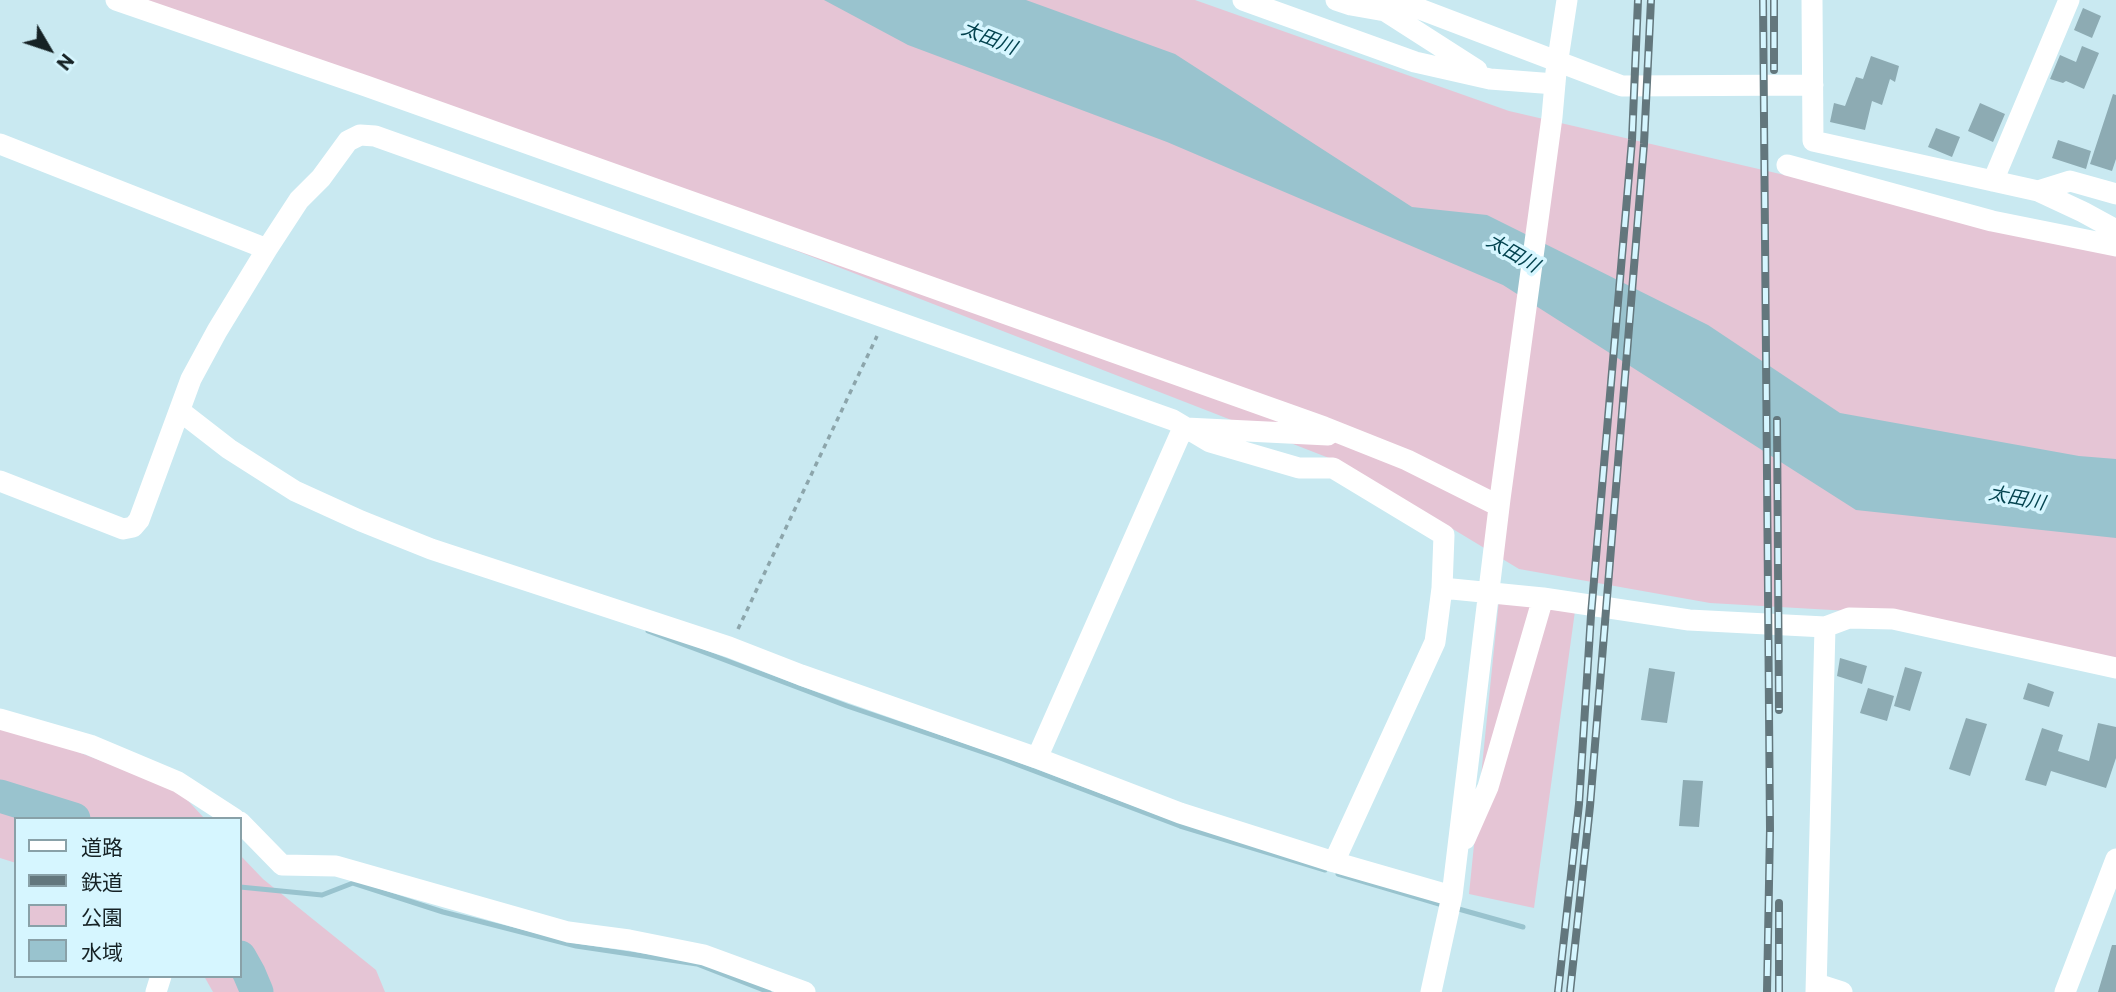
<!DOCTYPE html>
<html>
<head>
<meta charset="utf-8">
<style>
	body { margin:0 }
	#map { position:relative; width:2116px; height:992px; overflow:hidden; background:#c9e9f1; font-family:Commissioner,"Noto Sans JP",sans-serif }
	canvas { display:block }
	.legend { position:absolute; left:14px; top:817px; width:228px; height:161px; box-sizing:border-box; background:#d6f6ff; border:2px solid #89a1a8; margin:0; padding:9px 12px; list-style:none; font-size:21px; color:#162225 }
	.legend li { display:flex; align-items:center; gap:14px; height:35px }
	.legend b { width:35px; border:2px solid #89a1a8 }
	.north { position:absolute; left:14px; top:14px; width:70px; height:70px; -webkit-text-stroke:5px #d6f6ff; paint-order:stroke; rotate:129deg; font-size:19px; font-weight:700; line-height:28px; text-align:center; color:#162225 }
	.north::after { content:''; display:block; margin:auto; width:24px; height:32px; background:#162225; clip-path:polygon(50% 0,100% 100%,50% 72%,0 100%) }
</style>
</head>
<body>
<div id="map">
<canvas width="2116" height="992"></canvas>
<ul class="legend">
<li><b style="height:9px;background:#fff"></b>道路</li>
<li><b style="height:9px;background:#63777d"></b>鉄道</li>
<li><b style="height:19px;background:#e5c5d5"></b>公園</li>
<li><b style="height:19px;background:#99c3ce"></b>水域</li>
</ul>
<div class="north">N</div>
</div>
<script>
const c = document.querySelector('canvas').getContext('2d');
c.lineJoin = 'round';
function fillPath(path, color) { c.fillStyle = color; c.fill(path, 'evenodd'); }
const poly = rows => new Path2D(rows.map(r => 'M' + r).join(''));
function trace(path, color, width, dash) { c.strokeStyle = color; c.lineWidth = width; c.lineCap = dash ? 'butt' : 'round'; c.setLineDash(dash || []); c.stroke(path); }
function drawText(font, color, halo, rows, align = 'center') {
  c.font = font + ' Commissioner,"Noto Sans JP",sans-serif'; c.lineWidth = 7; c.setLineDash([]); c.textBaseline = 'middle'; c.strokeStyle = halo; c.fillStyle = color; for (const [text, x, y, turn = 0] of rows) {
    c.save(); c.translate(x, y); c.rotate((+turn || 0) * Math.PI / 180); c.textAlign = isNaN(turn) ? turn : align; if (halo) c.strokeText(text, 0, 0); c.fillText(text, 0, 0); c.restore();
  }
}
fillPath(poly([
	[137,0,1195,0,1509,111,2116,252,2116,663,1919,615,1710,603,1519,569,1347,465,450,116],
	[1499,600,1575,611,1534,908,1469,894],
	[0,727,55,743,179,791,205,819,16,819,16,863,0,858],
	[240,855,263,879,376,970,385,992,213,992,204,976,240,976]
]), '#e5c5d5');
fillPath(poly([
	[824,0,1026,0,1175,54,1412,207,1487,215,1708,325,1840,413,2079,456,2116,459,2116,538,1856,510,1503,285,1167,142,908,45]
]), '#99c3ce');
trace(poly([
	[648,631,847,706,1000,758,1180,826,1325,870],
	[1338,874,1446,906],
	[240,887,322,895,353,883,443,912,576,946,697,964,769,992],
	[1455,908,1523,927]
]), '#99c3ce', 5);
trace(poly([
	[0,796,74,819],
	[240,957,249,973,257,992]
]), '#99c3ce', 33);
fillPath(poly([
	[2083,8,2101,16,2092,38,2074,30],
	[2082,46,2099,53,2084,89,2066,81,2063,83,2050,79,2060,55,2076,62],
	[1871,56,1899,66,1895,82,1890,79,1882,105,1872,101,1865,130,1830,122,1834,103,1845,106,1856,77,1863,79],
	[2113,94,2116,95,2116,159,2112,171,2090,164],
	[1980,103,2005,114,1993,142,1968,131],
	[1936,128,1960,137,1952,157,1928,147],
	[2058,140,2091,151,2086,169,2052,158],
	[1840,658,1867,666,1862,684,1837,676],
	[1905,667,1922,672,1910,711,1894,706],
	[1649,668,1675,672,1667,723,1641,720],
	[2028,683,2054,692,2049,707,2023,699],
	[1868,688,1894,696,1887,721,1860,713],
	[1966,718,1987,724,1970,776,1949,769],
	[2098,723,2116,727,2116,758,2106,788,2051,771,2046,786,2025,780,2042,728,2063,735,2058,751,2089,761],
	[1683,780,1703,781,1699,827,1679,826],
	[2112,945,2116,945,2116,992,2098,992]
]), '#8dabb3');
trace(poly([
	[738,629,877,336]
]), '#8ca5ab', 3.5, [5, 5]);
trace(poly([
	[116,0,366,86,1324,427,1407,460,1499,506],
	[1243,0,1415,62,1490,79,1555,84],
	[1336,0,1351,5,1385,11,1386,8],
	[1374,0,1385,11,1477,70],
	[1396,0,1622,86,1813,85],
	[1812,0,1813,141,2038,191,2070,181,2116,194],
	[0,144,267,249,299,200,321,178,348,141,360,135,375,136,1173,420,1210,442,1299,468,1333,468,1444,535,1442,588,1435,642,1334,862],
	[1787,165,1992,221,2116,246],
	[1993,181,2069,0],
	[2038,191,2083,212,2116,230],
	[180,411,229,449,295,491,361,521,431,549,729,647,801,675,1037,758,1180,813,1334,862,1452,896],
	[0,481,123,529,133,527,139,520,191,379,217,331,267,249],
	[1442,588,1543,598,1689,620,1825,627,1849,618,1893,619,2116,668],
	[0,719,90,745,178,782,235,819],
	[1037,758,1179,437,1186,428,1328,435],
	[240,822,282,865,336,866,568,932,629,940,704,955,805,992],
	[1465,839,1488,787,1543,598],
	[1817,984,1842,992],
	[156,992,161,976],
	[1431,992,1452,896,1500,499,1552,117,1556,72,1567,0],
	[1816,992,1825,627],
	[2065,992,2116,859]
]), '#fff', 21);
const rail = poly([
	[1763,0,1770,829,1767,992],
	[1774,0,1774,70],
	[1777,420,1779,710],
	[1558,992,1579,804,1591,615,1632,140,1638,0],
	[1570,992,1590,806,1644,144,1651,0],
	[1779,992,1779,903]
]);
trace(rail, '#63777d', 8);
trace(rail, '#d6f6ff', 5, [16]);
drawText('italic 19px', '#03434f', '#d6f6ff', [
	["太田川",989,38,22],
	["太田川",1513,253,30],
	["太田川",2017,498,11]
]);
</script>
</body>
</html>
